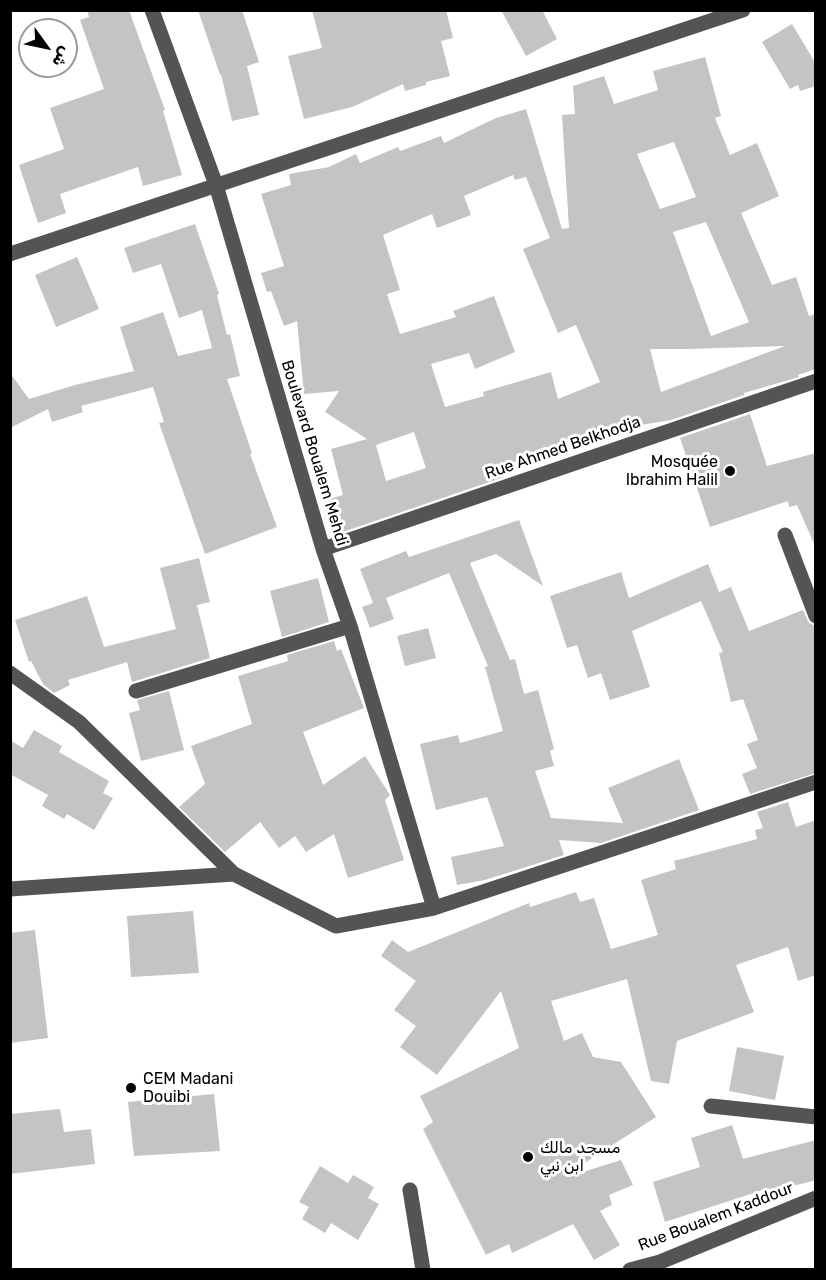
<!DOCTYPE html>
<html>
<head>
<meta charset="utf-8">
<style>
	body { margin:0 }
	#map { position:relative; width:826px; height:1280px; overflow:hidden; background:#fff; font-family:Rubik,"Noto Sans Arabic",sans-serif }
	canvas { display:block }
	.frame { position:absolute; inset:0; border:12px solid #000; pointer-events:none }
	.north { position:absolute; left:18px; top:18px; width:60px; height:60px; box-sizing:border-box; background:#fff; border:2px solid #999; border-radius:50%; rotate:123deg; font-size:16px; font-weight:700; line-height:24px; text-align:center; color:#000 }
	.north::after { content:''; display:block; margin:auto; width:21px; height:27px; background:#000; clip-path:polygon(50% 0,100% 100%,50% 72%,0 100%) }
</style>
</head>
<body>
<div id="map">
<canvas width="826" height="1280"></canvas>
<div class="frame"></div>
<div class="north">ش</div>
</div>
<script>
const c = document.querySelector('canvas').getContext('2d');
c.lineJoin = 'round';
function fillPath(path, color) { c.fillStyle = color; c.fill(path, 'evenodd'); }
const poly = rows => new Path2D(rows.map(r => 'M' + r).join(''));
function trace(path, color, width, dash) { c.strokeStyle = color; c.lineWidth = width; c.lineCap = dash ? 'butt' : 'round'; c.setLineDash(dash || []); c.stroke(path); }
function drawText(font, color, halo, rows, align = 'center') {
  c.font = font + ' Rubik,"Noto Sans Arabic",sans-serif'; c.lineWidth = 6; c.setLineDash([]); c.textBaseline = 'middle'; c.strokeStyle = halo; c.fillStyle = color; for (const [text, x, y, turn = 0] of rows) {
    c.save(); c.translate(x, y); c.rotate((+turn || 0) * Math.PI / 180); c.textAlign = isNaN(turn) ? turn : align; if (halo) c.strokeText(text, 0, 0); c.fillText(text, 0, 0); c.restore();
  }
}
fillPath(poly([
	[87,10,129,10,165,110,163,111,182,175,143,186,138,167,60,194,66,213,38,223,19,165,64,149,50,108,104,89,80,20,89,17],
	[198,10,242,10,259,62,247,66,259,115,232,121,221,74,220,75],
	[312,10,446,10,453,38,441,41,450,76,426,82,426,85,405,91,403,84,352,107,304,119,288,56,322,48],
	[501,10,542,10,557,39,526,56],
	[792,24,816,64,816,86,800,91,798,85,790,89,762,42],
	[705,57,721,116,715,118,730,155,757,143,779,196,741,213,772,285,796,277,809,316,816,314,816,369,798,375,799,377,744,393,744,395,671,420,617,429,574,446,571,438,538,452,539,455,501,466,504,477,334,535,323,501,343,495,331,449,367,439,325,412,339,391,304,394,297,321,284,326,271,291,267,292,261,273,284,266,261,194,291,185,289,174,329,167,356,154,360,163,398,147,400,151,441,136,444,143,496,118,526,109,562,229,569,228,562,115,575,114,573,86,604,76,614,104,658,90,653,71],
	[674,142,696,197,660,209,637,154],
	[513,175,515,180,526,177,550,238,523,249,558,333,576,325,600,382,558,399,551,372,483,392,484,396,445,407,431,364,469,353,475,369,515,352,494,296,453,311,456,317,400,334,387,294,400,290,383,235,432,214,437,228,471,215,464,196],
	[706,222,749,322,711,336,673,232],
	[785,346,661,392,650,349,687,349],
	[414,432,426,468,386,481,376,445],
	[195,224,219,294,217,295,227,335,230,334,240,376,227,379,252,453,250,454,277,527,205,554,159,423,164,422,153,387,81,406,83,412,52,422,48,409,10,428,10,373,29,399,75,385,134,371,120,327,163,312,178,356,212,348,202,310,179,318,161,264,133,273,124,248],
	[77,257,99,309,56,327,35,275],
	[750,414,767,466,816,453,816,548,797,505,789,507,788,501,710,527,680,438],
	[519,520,543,586,496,554,470,563,510,660,515,659,524,694,538,690,554,749,550,751,554,766,535,771,551,818,623,823,608,788,679,759,699,810,601,843,559,840,564,855,485,880,457,885,451,857,504,846,487,797,436,810,420,744,458,735,460,743,503,731,485,667,488,666,449,573,386,598,394,619,370,628,362,607,373,603,360,569,406,551,409,557],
	[199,558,210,602,197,605,210,658,132,682,127,662,68,680,70,685,54,693,43,684,31,661,29,662,15,620,87,596,104,647,176,629,160,568],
	[708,564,719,592,731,587,749,631,803,610,809,623,816,626,816,773,750,794,742,774,757,768,747,744,758,740,743,699,731,702,719,653,723,652,701,601,632,631,650,687,610,700,601,673,588,678,577,645,567,648,550,596,621,572,629,598],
	[318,578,329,622,282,637,270,591],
	[428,628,436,658,405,666,397,636],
	[334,641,337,651,341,649,364,708,303,732,323,785,365,756,390,795,385,800,404,860,348,878,334,834,306,852,295,836,279,848,260,822,225,852,179,807,205,784,191,746,252,724,238,676,288,661,287,655],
	[169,691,184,750,141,761,129,713,140,710,137,700],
	[34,730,62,746,59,752,109,781,103,793,113,798,94,830,67,814,64,819,42,806,48,795,10,774,10,740,23,748],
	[788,802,796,827,816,820,816,975,798,981,788,947,736,965,754,1012,677,1041,669,1084,651,1081,627,979,551,1001,564,1041,582,1033,593,1057,621,1062,656,1117,566,1175,567,1177,621,1160,633,1185,609,1195,612,1205,600,1211,620,1245,594,1260,573,1224,512,1253,509,1244,486,1255,423,1129,433,1122,420,1096,519,1048,501,991,437,1075,400,1047,416,1026,394,1010,416,981,381,956,392,940,408,952,529,903,530,907,576,892,580,902,594,898,611,949,658,935,641,880,676,869,674,861,757,839,755,830,763,828,757,812],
	[193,911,199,973,131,977,127,916],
	[35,930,48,1038,10,1043,10,933],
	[737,1047,784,1056,775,1100,729,1091],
	[214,1094,220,1151,134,1156,128,1102],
	[60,1109,64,1132,91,1129,95,1164,10,1174,10,1114],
	[732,1125,743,1159,816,1140,816,1180,770,1192,769,1188,665,1222,653,1182,700,1167,691,1138],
	[320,1166,348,1183,353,1175,374,1187,368,1198,379,1204,358,1240,331,1223,325,1233,302,1219,309,1207,299,1202]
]), '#c4c4c4');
trace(poly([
	[152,10,216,185,323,549,350,626,434,908],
	[10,254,743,10],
	[785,535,816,616],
	[323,549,816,381],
	[10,673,79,722,234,874,336,926,434,908,816,782],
	[136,691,350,626],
	[10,889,234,874],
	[711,1106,816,1117],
	[410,1190,423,1270],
	[630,1270,660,1262,816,1198]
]), '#545454', 15);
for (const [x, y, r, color] of [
	[730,471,6,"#000"],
	[131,1088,6,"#000"],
	[528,1157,6,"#000"]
]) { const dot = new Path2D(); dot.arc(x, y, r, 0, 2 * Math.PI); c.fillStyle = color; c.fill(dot); trace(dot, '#fff', 2); }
drawText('16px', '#000', '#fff', [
	["Rue Ahmed Belkhodja",563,448,-19],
	["Boulevard Boualem Mehdi",314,453,73],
	["Rue Boualem Kaddour",716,1217,-21]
]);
drawText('16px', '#000', '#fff', [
	["Mosquée",718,462,"right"],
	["Ibrahim Halil",718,480,"right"],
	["CEM Madani",143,1079],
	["Douibi",143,1097],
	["مسجد مالك",540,1148],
	["ابن نبي",540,1166]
], 'left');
</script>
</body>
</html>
